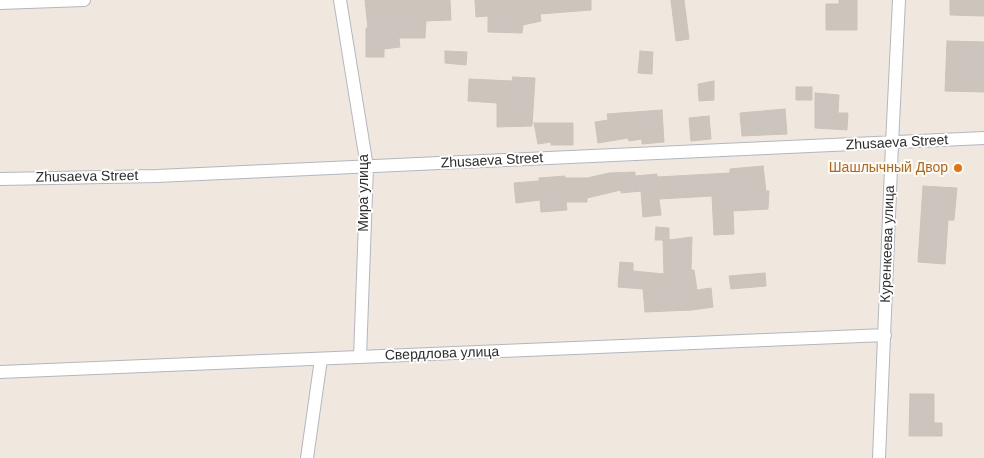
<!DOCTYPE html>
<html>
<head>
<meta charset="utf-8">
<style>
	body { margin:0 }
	canvas { display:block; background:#f0e8df }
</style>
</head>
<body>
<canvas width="984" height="458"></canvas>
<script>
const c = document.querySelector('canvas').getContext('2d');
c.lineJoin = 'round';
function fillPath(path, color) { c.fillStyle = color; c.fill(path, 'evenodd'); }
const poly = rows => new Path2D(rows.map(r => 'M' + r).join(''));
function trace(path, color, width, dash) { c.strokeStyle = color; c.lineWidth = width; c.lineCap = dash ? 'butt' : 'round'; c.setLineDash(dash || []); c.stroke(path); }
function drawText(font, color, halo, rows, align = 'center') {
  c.font = font + ' Arial,sans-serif'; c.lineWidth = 4; c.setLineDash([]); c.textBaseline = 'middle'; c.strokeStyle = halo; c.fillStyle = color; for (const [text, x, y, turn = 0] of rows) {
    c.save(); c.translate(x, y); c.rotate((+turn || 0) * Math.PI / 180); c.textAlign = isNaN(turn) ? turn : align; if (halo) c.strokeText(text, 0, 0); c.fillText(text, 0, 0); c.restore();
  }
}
const building = poly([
	[365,0,450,0,451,20,426,21,425,38,399,38,400,47,384,49,384,57,366,57,366,28,368,28,365,0],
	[475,0,591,0,591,10,540,14,541,21,523,25,522,33,488,32,488,16,476,17,475,0],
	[671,0,684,0,689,39,676,41,671,0],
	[839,0,857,0,857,30,826,30,826,4,839,4,839,0],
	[950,0,984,0,984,16,950,15,950,0],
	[947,41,984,42,984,92,945,91,947,41],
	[445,51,467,52,466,65,445,63,445,51],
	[640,51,653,52,652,74,638,73,640,51],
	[513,77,535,78,532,126,497,127,497,103,468,101,469,79,512,81,513,77],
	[714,81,714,100,699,101,698,84,714,81],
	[796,87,812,87,812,100,796,100,796,87],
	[815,93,839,95,838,113,848,113,847,130,815,128,815,93],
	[785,109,787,134,742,136,740,113,785,109],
	[662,110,664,142,642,144,642,139,629,141,628,138,598,143,595,122,608,120,607,114,662,110],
	[709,116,711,139,691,141,689,118,709,116],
	[534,123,573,123,573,145,551,145,551,142,538,144,534,123],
	[763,166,766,191,769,191,768,209,733,211,734,234,714,235,712,196,659,199,661,215,643,217,641,191,621,193,621,190,587,198,587,202,566,202,567,210,541,212,540,200,516,203,514,183,539,181,539,178,565,176,565,178,587,178,609,173,635,172,635,176,657,174,657,177,730,173,730,169,763,166],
	[923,186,957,188,954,220,948,220,945,264,918,262,923,186],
	[656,227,669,228,669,240,692,237,691,270,694,270,697,290,711,288,713,307,692,310,645,312,643,289,618,287,620,262,633,263,633,271,664,274,663,240,668,240,655,240,656,227],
	[765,273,766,286,731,289,729,276,765,273],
	[910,394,934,394,934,423,942,423,942,436,909,436,910,394]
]);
fillPath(building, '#cbc5be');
trace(building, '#ccc4b8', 1);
const street = poly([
	[340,0,367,167,360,357],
	[0,3,84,0],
	[0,179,157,176,984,138],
	[0,372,885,335],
	[307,458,321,359],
	[879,458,892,144,899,0]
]);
trace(street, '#b3b6c2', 14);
trace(street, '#fff', 12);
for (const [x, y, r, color] of [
	[958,168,5,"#e8710a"]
]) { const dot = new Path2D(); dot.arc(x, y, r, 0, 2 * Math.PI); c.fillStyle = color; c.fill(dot); trace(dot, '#fff', 2); }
drawText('14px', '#2d2d2d', '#fff', [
	["Zhusaeva Street",897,143,-3],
	["Zhusaeva Street",492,161,-3],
	["Zhusaeva Street",87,177,-1],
	["Мира улица",364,193,-90],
	["Куренкеева улица",888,244,-88],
	["Свердлова улица",442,354,-2]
]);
drawText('14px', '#c56008', '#fff', [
	["Шашлычный Двор",948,168]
], 'right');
</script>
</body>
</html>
